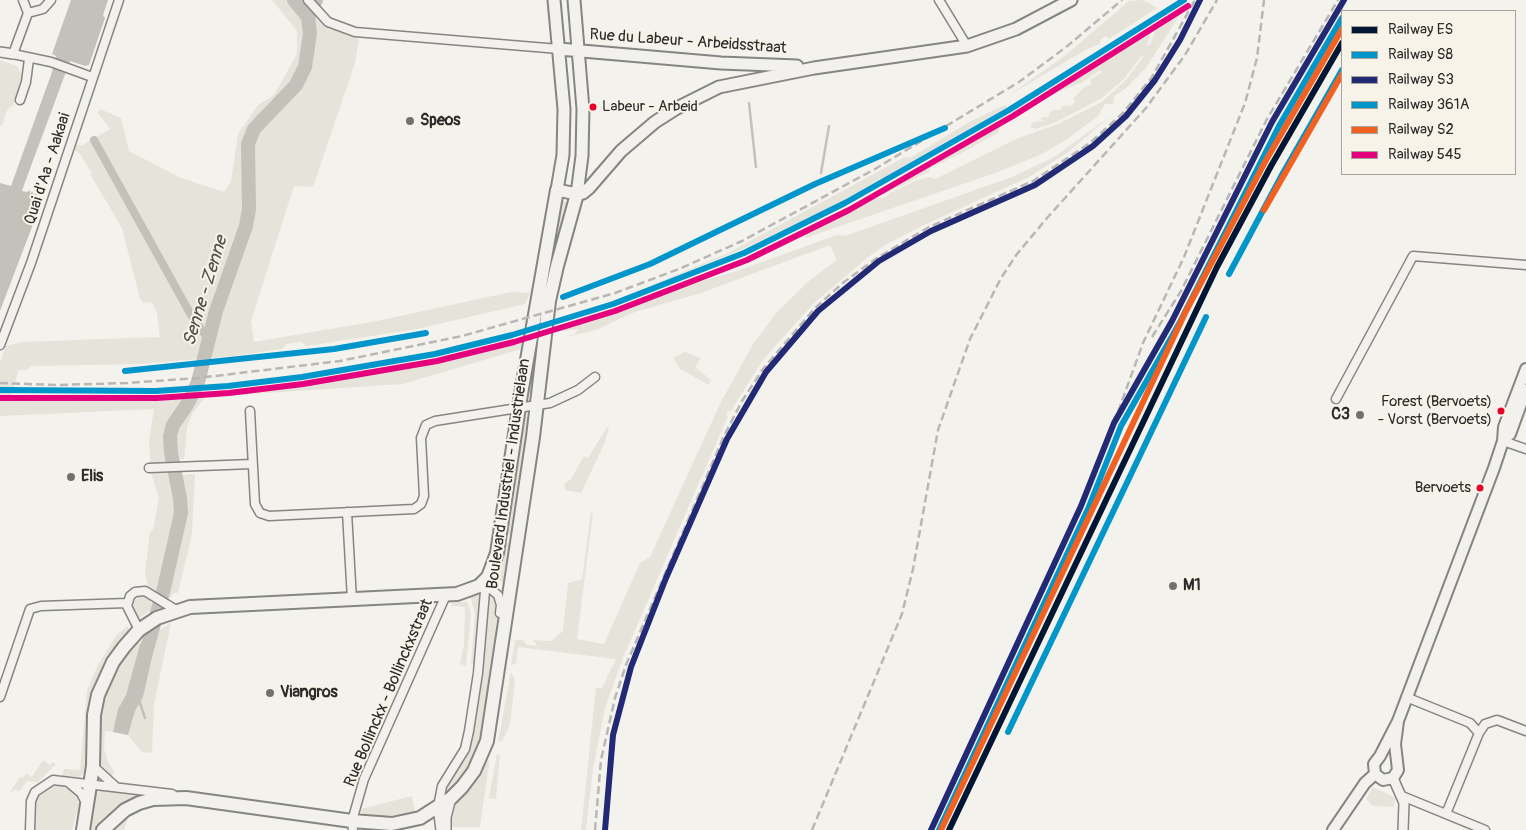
<!DOCTYPE html>
<html>
<head>
<meta charset="utf-8">
<style>
	body { margin:0 }
	#map { position:relative; width:1526px; height:830px; overflow:hidden; background:#f4f2ec; font-family:Pangolin,sans-serif }
	canvas { display:block }
	.legend { position:absolute; left:1341px; top:10px; width:175px; height:165px; box-sizing:border-box; background:#f7f3e8; border:1px solid #a5a39c; margin:0; padding:6px 9px; list-style:none; font-size:15px; color:#2b2b2b }
	.legend li { display:flex; align-items:center; gap:10px; height:25px }
	.legend b { width:25px; border:1px solid #a5a39c }
</style>
</head>
<body>
<div id="map">
<canvas width="1526" height="830"></canvas>
<ul class="legend">
<li><b style="height:6px;background:#011633"></b>Railway ES</li>
<li><b style="height:6px;background:#0096cb"></b>Railway S8</li>
<li><b style="height:6px;background:#222975"></b>Railway S3</li>
<li><b style="height:6px;background:#0096ca"></b>Railway 361A</li>
<li><b style="height:6px;background:#f16122"></b>Railway S2</li>
<li><b style="height:6px;background:#e5007d"></b>Railway 545</li>
</ul>
</div>
<script>
const c = document.querySelector('canvas').getContext('2d');
c.lineJoin = 'round';
function fillPath(path, color) { c.fillStyle = color; c.fill(path, 'evenodd'); }
const poly = rows => new Path2D(rows.map(r => 'M' + r).join(''));
function trace(path, color, width, dash) { c.strokeStyle = color; c.lineWidth = width; c.lineCap = dash ? 'butt' : 'round'; c.setLineDash(dash || []); c.stroke(path); }
function drawText(font, color, halo, rows, align = 'center') {
  c.font = font + ' Pangolin,sans-serif'; c.lineWidth = 4; c.setLineDash([]); c.textBaseline = 'middle'; c.strokeStyle = halo; c.fillStyle = color; for (const [text, x, y, turn = 0] of rows) {
    c.save(); c.translate(x, y); c.rotate((+turn || 0) * Math.PI / 180); c.textAlign = isNaN(turn) ? turn : align; if (halo) c.strokeText(text, 0, 0); c.fillText(text, 0, 0); c.restore();
  }
}
fillPath(poly([
	[272,0,302,0,319,21,328,28,359,39,355,63,313,187,294,186,251,321,254,342,377,321,511,292,530,293,525,304,417,329,307,346,301,342,287,344,282,349,233,356,139,364,31,366,27,370,19,370,10,397,114,399,276,386,422,362,524,337,521,349,403,384,205,397,192,414,187,427,184,459,176,460,180,475,195,474,192,534,178,593,174,593,168,600,148,587,145,572,150,532,153,530,159,498,151,473,149,441,154,409,0,416,0,362,6,346,21,342,160,337,157,313,152,302,143,303,140,299,122,228,90,174,92,173,80,154,73,149,75,144,81,146,110,129,98,113,100,109,121,118,129,151,181,178,224,192,231,181,238,134,258,105,274,95,297,54,297,31],
	[1143,0,1157,8,1109,39,1106,36,1100,40,1100,44,1087,49,1008,96,1067,54,1129,1],
	[1187,4,1145,69,1125,89,1114,96,1113,104,1105,104,1098,116,1066,140,1042,154,998,172,805,238,806,234,867,197,884,198,890,193,915,181,929,177,935,179,1016,139,1058,124,1102,102,1127,79,1144,56,1142,55,1125,78,1102,98,1056,122,1036,129,1030,127,1033,122,1044,121,1040,118,1048,117,1052,110,1060,110,1062,106,1071,106,1075,102,1073,99,1083,88,1092,84,1090,80,1102,72,1100,70,1083,82,1062,90,1054,91,1062,88,1065,83,1153,26,1147,45,1150,45,1159,22],
	[0,60,17,66,22,76,22,83,13,105,7,110,2,126,0,125],
	[1028,103,1030,106,997,125,1000,127,999,132,960,154,930,168,930,171,885,194,878,193,967,144,976,133],
	[1005,105,1008,107,839,203,745,248,664,281,640,290,728,253,905,157,910,158,971,121],
	[1112,115,1067,153,1029,177,924,225,887,244,868,257,812,305,762,361,731,411,728,411,726,415,728,416,623,658,605,708,593,769,586,830,581,830,596,688,602,688,616,659,518,647,516,664,511,665,515,640,523,640,527,645,537,646,534,640,551,641,563,631,568,583,582,579,591,511,593,514,577,639,604,644,640,563,650,557,720,404,753,344,777,312,809,281,837,260,830,245,701,293,632,313,596,330,566,337,575,334,578,329,563,331,560,325,672,289,734,272,837,235,845,236,1012,177,1054,157],
	[563,201,568,203,568,207,533,393,530,394,527,389,560,202],
	[685,352,701,358,695,367,711,380,709,385,680,369,673,358],
	[526,417,529,418,514,533,511,536,505,532,522,420],
	[607,427,609,428,605,442,581,493,565,490,565,483,571,479,584,456,588,458],
	[505,542,512,544,507,586,493,575,503,543],
	[479,592,482,596,475,664,471,664,475,613,470,596],
	[487,593,498,602,499,608,491,666,493,674,481,746,465,776,449,793,446,790,447,787,467,753,472,733,483,672,483,626],
	[141,595,149,598,154,608,136,620,131,613,131,602],
	[467,601,471,614,466,666,460,664,464,645,465,607,451,606,452,603],
	[171,623,154,704,152,753,142,752,128,735,135,711,143,697,140,644,126,695,118,709,113,732,105,731,104,750,109,764,114,771,111,780,88,767,80,777,62,776,64,769,80,770,87,690,98,665,116,636,127,626,141,641],
	[511,672,515,680,510,724,503,740,498,742],
	[497,754,500,755,496,799,489,798],
	[43,760,50,765,52,762,56,764,38,782,27,781,19,792,15,789,12,793,10,792,20,777,23,778,26,773,32,777],
	[485,760,489,761,489,764,480,827,450,827,451,806],
	[55,785,65,786,77,796,79,805,72,830,34,830,36,801,41,791],
	[95,787,156,796,130,812,124,830,90,830],
	[1373,787,1392,796,1395,799,1394,807,1373,806,1366,799],
	[412,796,415,812,374,818,362,813,361,809]
]), '#e6e3da');
fillPath(poly([
	[71,0,108,0,103,15,105,18,89,65,85,66,70,61,24,185,22,191,27,192,30,190,30,194,32,191,34,195,37,193,37,196,43,198,0,311,0,183,11,186,52,72,56,56,52,54],
	[140,644,154,648,143,697,135,711,128,735,113,732,118,709,126,695]
]), '#c4c1ba');
trace(poly([
	[749,103,756,167],
	[821,173,829,126],
	[139,700,145,718]
]), '#c4c1ba', 2.5);
trace(poly([
	[94,140,191,315,208,339]
]), '#c4c1ba', 8);
trace(poly([
	[294,0,308,17],
	[143,663,164,588,181,513,180,498,171,453,170,436,173,425,188,403,198,382,216,311,246,226,249,209,248,144,254,129,296,85,305,67,310,33,308,17,316,0]
]), '#c4c1ba', 14);
const minor = poly([
	[23,0,28,13],
	[308,0,328,22,355,32,559,49],
	[939,0,967,46],
	[28,13,13,54,51,62,92,77],
	[28,13,43,9,51,0],
	[20,100,26,82,29,59],
	[0,345,31,263,119,0],
	[1336,399,1413,256,1526,265],
	[250,411,255,504,260,513,269,516,414,509,421,504,424,496,421,438,426,425,435,421,550,403,578,390,595,377],
	[1503,441,1526,449],
	[149,468,252,464],
	[347,512,352,600],
	[483,583,498,595,501,605,500,613],
	[139,630,127,606,130,596,135,592,145,591,176,610],
	[0,697,30,609,41,606,127,603],
	[1406,697,1470,723,1479,733],
	[93,766,115,786],
	[68,782,81,793,86,803],
	[1402,796,1485,830],
	[438,807,442,786,465,749,469,731,478,673,485,591,483,583],
	[1446,814,1479,733,1485,724,1497,720,1526,731],
	[30,830,31,801,35,792,53,780,172,794],
	[353,830,352,821,364,779,446,595]
]);
const tertiary = poly([
	[0,52,13,54],
	[1393,778,1404,803,1403,830],
	[438,807,441,830],
	[446,830,446,817,451,798]
]);
const secondary = poly([
	[1503,441,1510,434,1526,390],
	[1398,721,1395,744,1398,770,1393,778,1383,780,1375,774,1374,764,1380,756,1398,721,1494,468,1503,441,1504,427,1526,369],
	[1333,830,1365,783,1375,774]
]);
const primary = poly([
	[554,0,564,109,563,155,557,190,577,194,583,193,589,188,621,151,655,122,677,108,719,87,814,68,967,46,1016,29,1071,0],
	[574,0,583,109,582,156,577,194],
	[559,49,721,63,797,66]
]);
const trunk = poly([
	[83,830,93,766,94,715,98,695,113,662,124,647,139,630,157,618,190,607,457,594,479,586,488,577,497,553,521,394,557,190],
	[103,830,125,810,139,803,153,799,186,798,352,821,392,824,420,818,451,798,462,787,474,771,487,741,533,437,549,301,557,266,577,194]
]);
trace(minor, '#858582', 11);
trace(tertiary, '#858582', 12);
trace(secondary, '#858582', 14);
trace(primary, '#858582', 15);
trace(trunk, '#858582', 16);
trace(minor, '#f2f1ed', 8);
trace(tertiary, '#f2f1ed', 9);
trace(secondary, '#f2f1ed', 10);
trace(primary, '#f2f1ed', 11);
trace(trunk, '#f2f1ed', 12);
trace(poly([
	[1152,337,1181,291,1267,119,1338,0],
	[0,383,56,385,127,383,198,378,340,361,462,336,615,293,679,269,742,241,875,169,1019,82,1065,48,1122,0],
	[1114,423,1143,343,1184,257,1245,103,1257,58,1264,0],
	[595,830,601,760,615,698,626,665,724,436,742,401,763,369,815,308,844,282,877,258,929,227,1033,181,1090,143,1123,113,1152,77,1195,0],
	[812,830,902,614,913,569,938,430,970,339,1001,278,1017,254,1047,218,1146,108,1185,55,1217,0]
]), '#b8b7b5', 2.5, [8, 4]);
trace(poly([
	[949,830,1217,267,1271,166,1342,43]
]), '#011633', 6);
trace(poly([
	[563,297,650,264,815,184,945,128],
	[125,371,334,349,426,333],
	[0,390,156,391,228,386,302,377,435,354,512,335,613,304,744,253,845,203,1009,110,1184,0]
]), '#0096cb', 6);
trace(poly([
	[605,830,613,735,631,667,666,578,727,439,766,372,818,311,879,261,931,231,1035,185,1093,146,1126,116,1155,80,1180,40,1200,0],
	[931,830,1081,506,1114,423,1172,321,1272,122,1344,0]
]), '#222975', 6);
trace(poly([
	[1229,274,1283,173,1342,70],
	[1008,732,1206,317],
	[939,830,1088,509,1121,426,1179,324,1279,126,1342,18]
]), '#0096ca', 6);
trace(poly([
	[1264,210,1342,74],
	[941,830,1186,311,1265,162,1342,29]
]), '#f16122', 6);
trace(poly([
	[0,398,157,398,229,393,303,384,437,361,514,342,615,311,747,260,849,210,1013,116,1188,6]
]), '#e5007d', 6);
for (const [x, y, r, color] of [
	[593,107,4.5,"#e4002b"],
	[410,121,5,"#71716f"],
	[1501,411,4.5,"#e4002b"],
	[1360,415,5,"#71716f"],
	[71,477,5,"#71716f"],
	[1480,488,4.5,"#e4002b"],
	[1173,586,5,"#71716f"],
	[270,693,5,"#71716f"]
]) { const dot = new Path2D(); dot.arc(x, y, r, 0, 2 * Math.PI); c.fillStyle = color; c.fill(dot); trace(dot, '#f7f3e8', 2); }
drawText('15px', '#2b2b2b', '#f7f3e8', [
	["Labeur - Arbeid",602,107,"left"],
	["Forest (Bervoets)",1492,402],
	["- Vorst (Bervoets)",1492,420],
	["Bervoets",1471,488]
], 'right');
drawText('16px', '#2b2b2b', '#f7f3e8', [
	["Rue du Labeur - Arbeidsstraat",688,42,4],
	["Quai d'Aa - Aakaai",48,169,-72],
	["Boulevard Industriel - Industrielaan",509,474,-82],
	["Rue Bollinckx - Bollinckxstraat",389,693,-67]
]);
drawText('bold 16px', '#2b2b2b', '#f7f3e8', [
	["Speos",420,121],
	["C3",1350,415,"right"],
	["Elis",81,477],
	["M1",1183,586],
	["Viangros",280,693]
], 'left');
drawText('italic 18px', '#53524f', '#f7f3e8', [
	["Senne - Zenne",206,291,-73]
]);
</script>
</body>
</html>
